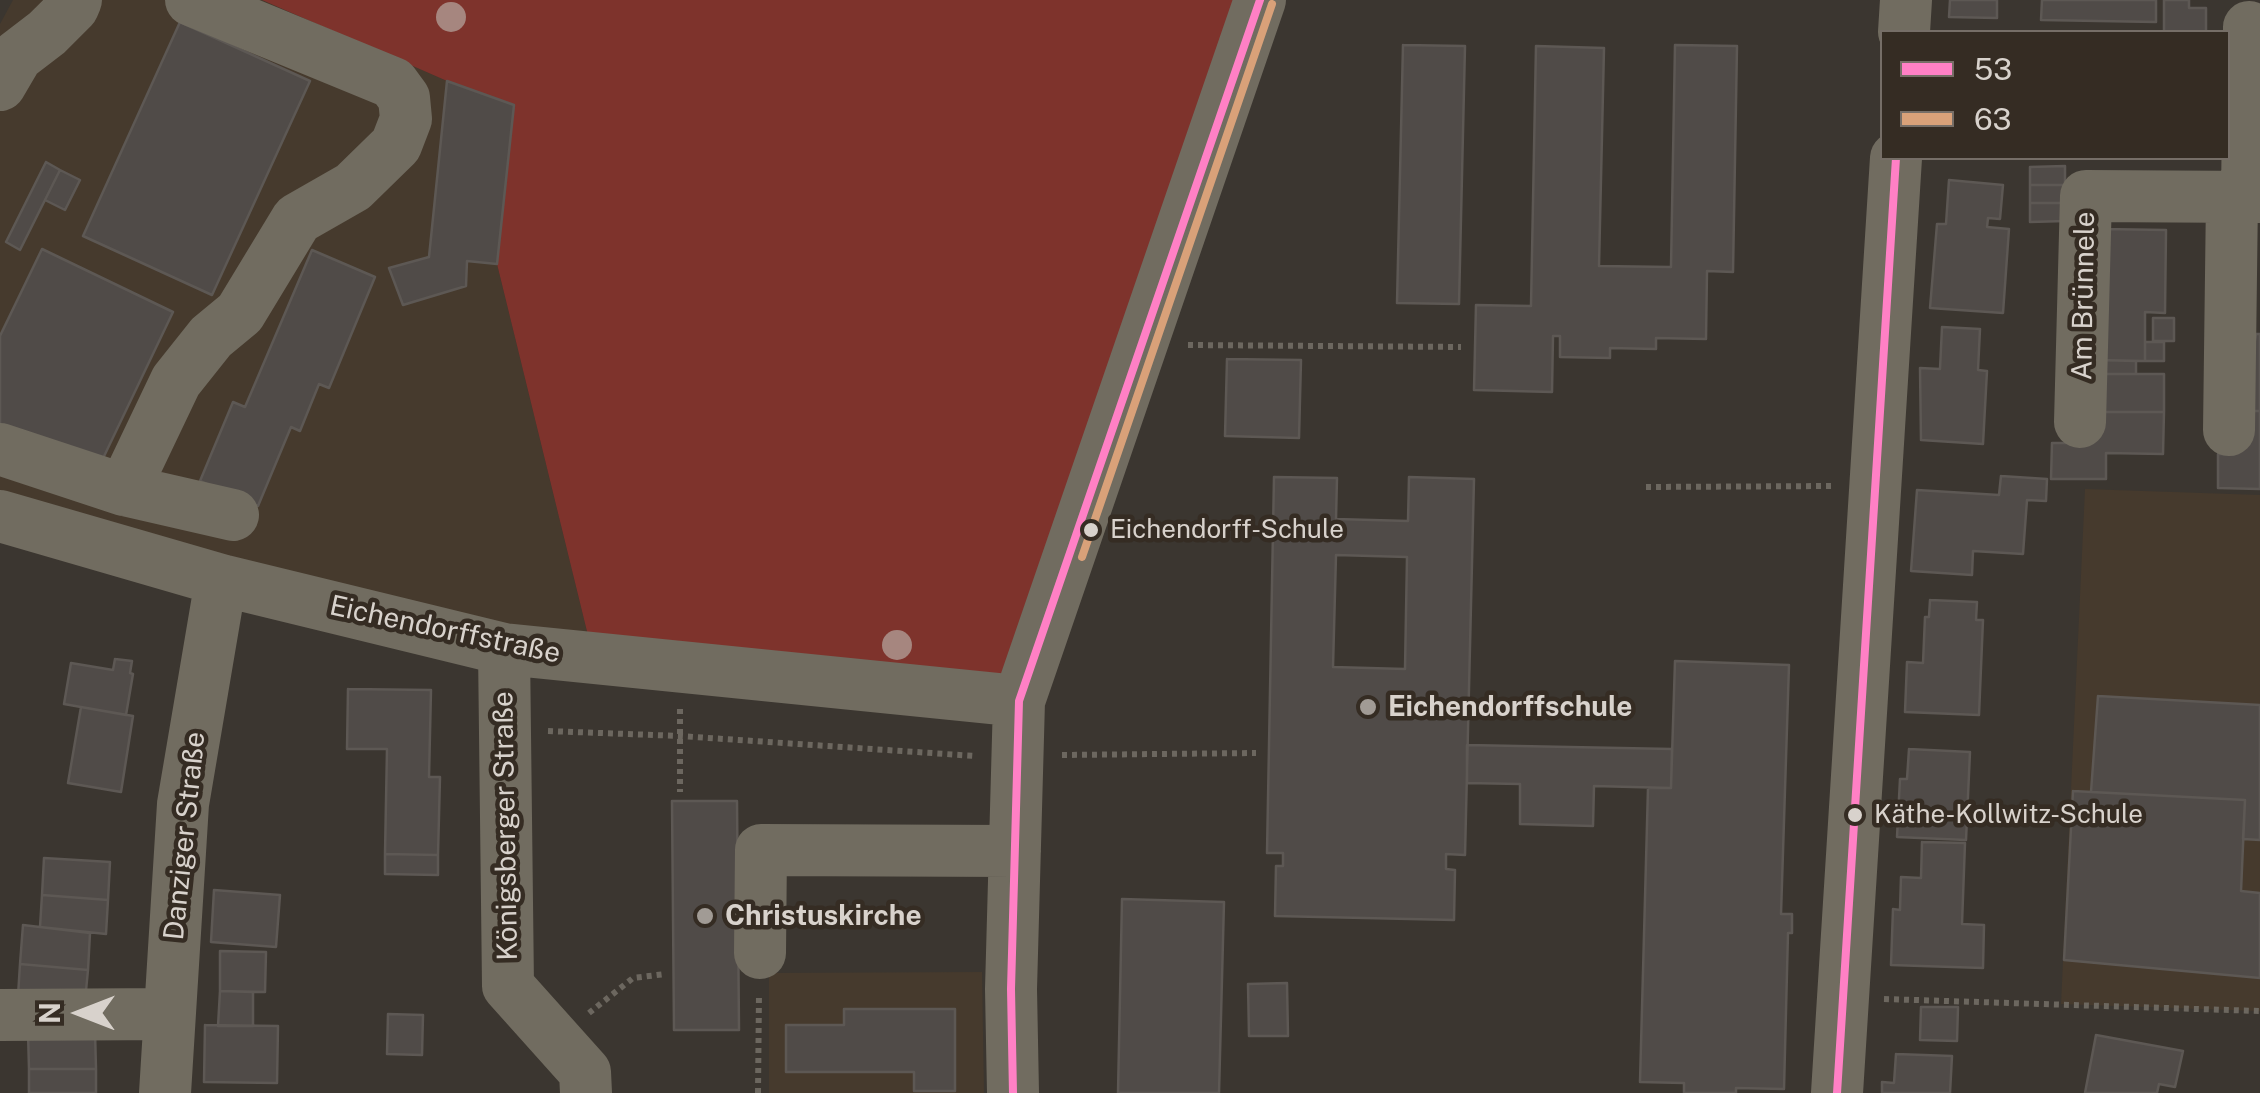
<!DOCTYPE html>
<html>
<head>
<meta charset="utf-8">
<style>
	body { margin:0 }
	#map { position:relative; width:2260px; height:1093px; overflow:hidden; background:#3b3630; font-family:"Public Sans",sans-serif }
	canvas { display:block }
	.legend { position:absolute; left:1880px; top:30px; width:350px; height:130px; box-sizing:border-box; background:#352c23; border:2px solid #766e67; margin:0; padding:12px 18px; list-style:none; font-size:30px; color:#d8d2cc }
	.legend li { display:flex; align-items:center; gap:20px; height:50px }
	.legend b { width:50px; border:2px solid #766e67 }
	.north { position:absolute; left:30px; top:963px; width:100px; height:100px; -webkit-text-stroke:8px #352c23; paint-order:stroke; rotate:270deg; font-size:28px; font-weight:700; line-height:40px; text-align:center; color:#d8d2cc }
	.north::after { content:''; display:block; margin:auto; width:35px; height:45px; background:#d8d2cc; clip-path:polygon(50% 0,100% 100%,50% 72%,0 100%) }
</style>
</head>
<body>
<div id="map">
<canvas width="2260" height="1093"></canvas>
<ul class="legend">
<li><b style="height:12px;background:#ff80c5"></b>53</li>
<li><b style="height:12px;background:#d9a179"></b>63</li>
</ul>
<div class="north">N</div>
</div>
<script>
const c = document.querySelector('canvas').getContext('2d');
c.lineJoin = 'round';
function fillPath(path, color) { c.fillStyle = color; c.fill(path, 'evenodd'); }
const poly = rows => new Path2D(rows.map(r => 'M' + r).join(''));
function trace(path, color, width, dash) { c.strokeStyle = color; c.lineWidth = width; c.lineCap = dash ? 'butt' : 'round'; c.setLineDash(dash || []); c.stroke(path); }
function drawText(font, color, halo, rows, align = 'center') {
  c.font = font + ' "Public Sans",sans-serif'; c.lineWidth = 9; c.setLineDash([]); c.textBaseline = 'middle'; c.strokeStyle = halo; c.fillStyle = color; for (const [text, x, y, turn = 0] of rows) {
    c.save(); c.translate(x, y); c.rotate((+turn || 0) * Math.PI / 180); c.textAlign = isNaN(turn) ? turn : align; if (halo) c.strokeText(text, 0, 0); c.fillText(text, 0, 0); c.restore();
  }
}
fillPath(poly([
	[13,0,262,0,447,81,514,105,497,264,594,660,0,516,0,24],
	[2085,489,2260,495,2260,1011,2061,1004],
	[982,972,984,1093,769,1093,769,973]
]), '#463a2d');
fillPath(poly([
	[262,0,1260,0,1019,701,594,660,497,264,513,105,447,81]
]), '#7e332c');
const building = poly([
	[1950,0,1997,0,1997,18,1949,17,1950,0],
	[2042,0,2156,0,2156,22,2041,20,2042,0],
	[2164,0,2189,0,2189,8,2206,8,2206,32,2164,32,2164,0],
	[180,22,310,81,212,295,83,236,180,22],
	[1403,45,1465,46,1459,304,1397,303,1403,45],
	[1675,45,1737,46,1733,272,1707,271,1706,339,1656,338,1656,349,1610,348,1610,358,1560,357,1560,336,1553,336,1552,392,1474,390,1476,305,1531,306,1536,46,1604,48,1599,266,1671,267,1675,45],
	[447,81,514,105,497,264,467,261,466,286,403,305,389,268,429,257,447,81],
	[46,162,60,170,20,250,6,242,46,162],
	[2065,166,2065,185,2030,185,2030,167,2065,166],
	[60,170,80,180,65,210,45,200,60,170],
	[1949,180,2003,185,2000,219,1988,218,1987,227,2009,229,2003,313,1930,308,1937,224,1946,224,1949,180],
	[2030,185,2065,185,2065,203,2030,203,2030,185],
	[2030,203,2065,203,2065,221,2030,222,2030,203],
	[2102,229,2166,230,2165,313,2145,312,2145,361,2096,360,2102,229],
	[42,249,173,312,96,473,0,428,0,336,42,249],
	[312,250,375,277,329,388,319,384,300,431,291,427,258,506,200,481,233,402,245,407,312,250],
	[2153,318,2174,318,2174,341,2153,341,2153,318],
	[1942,327,1980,329,1978,370,1987,371,1983,444,1921,440,1920,368,1940,369,1942,327],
	[2256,334,2260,334,2260,411,2243,411,2256,334],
	[2145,342,2164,342,2164,361,2145,361,2145,342],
	[1227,359,1301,360,1299,438,1225,436,1227,359],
	[2095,360,2136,361,2136,374,2094,374,2095,360],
	[2091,374,2164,374,2164,412,2091,412,2091,374],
	[2243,411,2260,411,2260,489,2218,488,2218,454,2234,454,2243,411],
	[2091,412,2164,412,2163,454,2106,453,2106,479,2051,479,2052,443,2091,443,2091,412],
	[2001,476,2047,479,2046,501,2027,500,2023,554,1973,551,1972,575,1911,571,1917,490,1999,495,2001,476],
	[1274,477,1337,478,1336,519,1408,521,1409,477,1474,479,1465,855,1446,854,1446,869,1455,870,1454,920,1275,916,1276,866,1283,866,1283,853,1267,853,1274,477],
	[1336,555,1407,557,1405,669,1333,667,1336,555],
	[1930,600,1977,602,1976,620,1983,620,1979,715,1905,712,1907,662,1923,663,1925,617,1929,617,1930,600],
	[115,659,132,661,130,673,133,674,126,715,64,704,71,663,113,670,115,659],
	[1675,661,1789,665,1781,914,1792,914,1792,933,1788,933,1784,1089,1736,1088,1736,1093,1684,1093,1684,1083,1640,1082,1648,788,1671,788,1675,661],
	[348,689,431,690,429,777,440,777,438,855,385,854,387,749,347,749,348,689],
	[2098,696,2260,705,2260,840,2243,839,2245,800,2091,792,2098,696],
	[81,707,133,716,121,792,68,783,81,707],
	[1467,745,1672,749,1671,788,1594,786,1593,826,1520,824,1520,784,1467,783,1467,745],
	[1909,749,1970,752,1966,840,1897,837,1900,779,1907,779,1909,749],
	[2073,791,2245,800,2241,891,2260,893,2260,978,2064,960,2073,791],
	[672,801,737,801,739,1030,674,1030,672,801],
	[1922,842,1965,843,1962,924,1984,925,1983,968,1891,965,1893,909,1900,910,1901,877,1921,878,1922,842],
	[385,854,438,855,438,875,385,874,385,854],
	[44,858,110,862,108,900,42,895,44,858],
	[214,890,280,895,276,947,211,942,214,890],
	[42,895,108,900,106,934,40,927,42,895],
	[1122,899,1224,902,1219,1093,1118,1093,1122,899],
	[23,925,90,933,88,970,20,964,23,925],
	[220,951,266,952,265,992,220,991,220,951],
	[20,964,88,970,85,1001,18,996,20,964],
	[1287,983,1288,1036,1249,1036,1248,984,1287,983],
	[220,991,253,992,253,1026,218,1026,220,991],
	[1921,1007,1958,1007,1957,1041,1920,1040,1921,1007],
	[844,1009,955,1009,955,1091,914,1091,914,1072,786,1072,786,1025,844,1025,844,1009],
	[388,1014,423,1015,422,1055,387,1054,388,1014],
	[205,1025,278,1026,277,1083,204,1082,205,1025],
	[95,1031,96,1069,29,1069,28,1032,95,1031],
	[2096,1035,2183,1051,2175,1087,2159,1084,2157,1093,2085,1093,2096,1035],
	[1896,1054,1952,1056,1950,1093,1882,1093,1882,1082,1894,1083,1896,1054],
	[29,1069,96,1069,96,1093,29,1093,29,1069]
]);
fillPath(building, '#504b48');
trace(building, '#5d5854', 2.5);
trace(poly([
	[1188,345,1461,347],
	[1646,487,1834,486],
	[680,709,680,792],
	[548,731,680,736,975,756],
	[1062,755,1256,753],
	[1884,999,2260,1011],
	[589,1013,633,978,665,974],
	[758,1093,759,994]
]), '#6c675f', 6, [5, 5]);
trace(poly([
	[1904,32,1906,0],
	[0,85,17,56,47,33,73,7,76,0],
	[2247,197,2249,27],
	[2080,422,2086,196,2260,197],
	[2229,430,2232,197],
	[0,449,124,490,176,381,211,337,240,313,297,219,353,187,396,145,406,119,404,98,393,83,191,0],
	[124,490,233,515],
	[0,516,221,580,504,649,1019,701],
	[504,649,508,986,585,1072,586,1093],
	[760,953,761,850,1015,851],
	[0,1015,170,1014],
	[165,1093,183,804,221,580],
	[1013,1093,1011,989,1019,701,1260,0],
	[1837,1093,1896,158]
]), '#716c60', 52);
trace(poly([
	[1013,1093,1011,989,1019,701,1260,0],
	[1837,1093,1896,158]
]), '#ff80c5', 8);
trace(poly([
	[1082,557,1272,4]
]), '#d9a179', 8);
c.fillStyle = '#a6867f';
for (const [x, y] of [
	[451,17],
	[897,645]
]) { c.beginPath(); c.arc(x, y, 15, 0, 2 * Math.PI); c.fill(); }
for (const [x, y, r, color] of [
	[1091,530,9,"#d8d2cc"],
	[1368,707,10,"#a19b95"],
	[1855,815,9,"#d8d2cc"],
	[705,916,10,"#a19b95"]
]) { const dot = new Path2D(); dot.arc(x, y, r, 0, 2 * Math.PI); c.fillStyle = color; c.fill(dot); trace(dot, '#352c23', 4); }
drawText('26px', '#d8d2cc', '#352c23', [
	["Eichendorff-Schule",1110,530],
	["Käthe-Kollwitz-Schule",1874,815]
], 'left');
drawText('28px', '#d8d2cc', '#352c23', [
	["Am Brünnele",2084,296,-89],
	["Eichendorffstraße",445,630,12],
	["Königsberger Straße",506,826,-91],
	["Danziger Straße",185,836,-84]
]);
drawText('bold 28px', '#d8d2cc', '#352c23', [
	["Eichendorffschule",1388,707],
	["Christuskirche",725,916]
], 'left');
</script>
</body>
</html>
